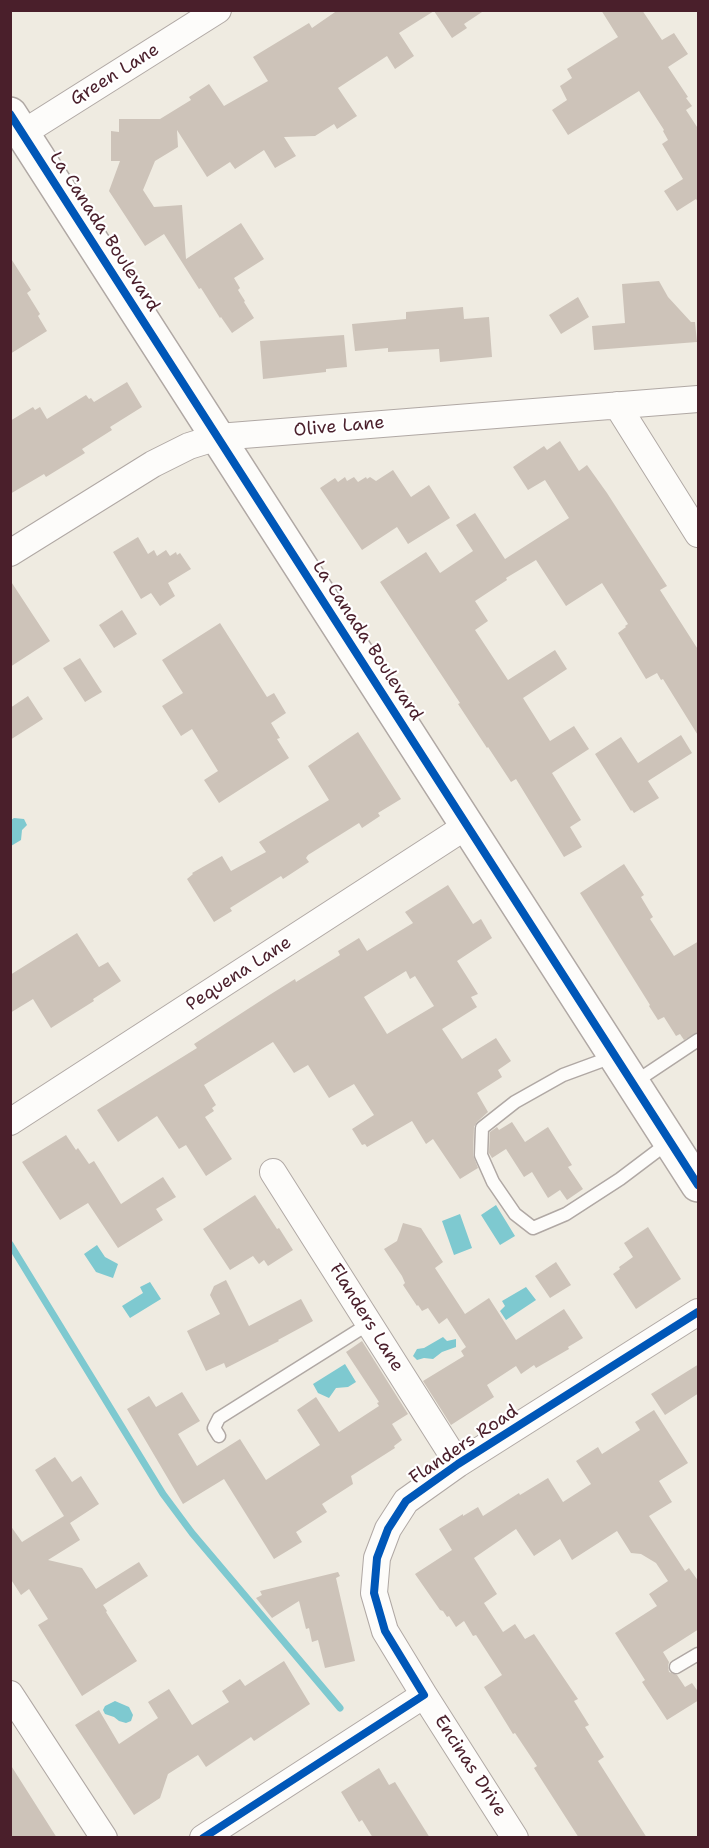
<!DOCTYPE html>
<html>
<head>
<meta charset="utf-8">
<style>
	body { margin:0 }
	#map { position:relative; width:709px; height:1848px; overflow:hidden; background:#efebe1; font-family:"Shantell Sans",sans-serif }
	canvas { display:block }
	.frame { position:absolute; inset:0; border:12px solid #4a1f2b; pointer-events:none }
</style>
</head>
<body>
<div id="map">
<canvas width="709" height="1848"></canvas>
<div class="frame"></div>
</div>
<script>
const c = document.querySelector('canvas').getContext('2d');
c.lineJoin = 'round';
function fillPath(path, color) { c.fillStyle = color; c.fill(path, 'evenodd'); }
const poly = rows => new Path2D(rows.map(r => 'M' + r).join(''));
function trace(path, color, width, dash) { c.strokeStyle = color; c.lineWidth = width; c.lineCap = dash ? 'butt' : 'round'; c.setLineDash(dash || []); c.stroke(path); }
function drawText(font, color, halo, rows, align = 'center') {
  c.font = font + ' "Shantell Sans",sans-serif'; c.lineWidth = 4.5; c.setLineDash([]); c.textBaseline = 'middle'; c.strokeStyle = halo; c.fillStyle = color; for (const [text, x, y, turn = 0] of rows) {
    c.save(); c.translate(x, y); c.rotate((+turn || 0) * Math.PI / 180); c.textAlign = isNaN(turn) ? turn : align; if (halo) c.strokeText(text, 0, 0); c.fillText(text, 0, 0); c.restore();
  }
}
fillPath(poly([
	[14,818,24,819,27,825,22,830,21,840,11,846,11,820],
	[496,1205,515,1236,500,1245,481,1215],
	[460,1214,472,1248,454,1255,442,1221],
	[97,1245,105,1257,118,1264,113,1278,96,1272,84,1254],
	[150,1282,161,1299,130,1318,122,1306,143,1293,140,1287],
	[526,1287,536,1300,506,1320,500,1311,505,1306,502,1301],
	[443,1337,447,1341,456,1339,456,1347,442,1352,433,1359,424,1358,417,1360,413,1356,417,1349,424,1348],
	[345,1364,356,1382,348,1387,336,1388,329,1398,318,1393,313,1384],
	[115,1701,129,1707,133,1715,131,1721,126,1723,119,1721,114,1717,105,1714,103,1710,105,1706]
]), '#7ec9d0');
trace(poly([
	[10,1244,163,1494,192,1533,340,1708]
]), '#7ec9d0', 7);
fillPath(poly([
	[338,10,485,10,464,24,467,28,452,38,434,11,399,33,414,56,395,69,387,56,338,88,357,116,337,129,334,124,315,136,284,137,296,156,275,168,264,150,235,169,230,162,207,177,177,130,178,147,155,161,143,190,154,207,182,205,186,259,241,223,264,259,234,278,240,288,238,290,245,301,244,302,254,318,232,333,221,317,220,318,201,288,199,289,164,234,145,246,109,191,120,161,111,161,111,131,119,132,119,119,160,119,191,100,189,97,209,84,224,106,268,81,253,57,309,23,312,28],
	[601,10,642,10,662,40,674,33,688,54,668,67,688,97,686,98,692,106,686,110,699,130,699,204,696,199,677,211,664,191,683,179,662,144,668,140,663,131,664,130,639,91,568,135,552,110,567,100,560,86,572,78,567,69,618,37],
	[10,257,31,290,27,293,40,314,38,316,47,331,10,354],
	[659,281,668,297,691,322,695,322,697,342,594,350,592,326,625,323,622,284],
	[578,297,589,317,561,334,549,315],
	[463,307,464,319,489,317,492,357,440,362,439,349,388,352,388,348,355,351,352,324,406,319,406,312],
	[344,335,347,367,326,369,326,372,263,379,260,341],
	[127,382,142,407,110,427,112,430,82,449,85,453,46,477,44,474,10,494,10,421,33,407,35,410,40,407,47,419,86,395,89,399,91,398,94,402],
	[560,441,579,471,587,465,607,493,667,586,660,590,699,651,699,737,663,679,661,680,657,673,646,679,618,633,626,627,625,626,628,624,602,583,566,606,536,560,506,578,507,580,475,601,488,621,475,630,508,680,555,650,567,669,523,698,550,741,574,726,589,749,552,773,581,820,570,827,582,847,564,857,516,779,511,782,488,747,487,748,458,704,460,703,380,582,426,552,440,573,473,551,456,525,475,513,505,559,569,518,545,480,528,490,513,467,544,446,547,450],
	[393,470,411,497,429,485,450,518,408,544,397,527,362,550,320,488,335,478,338,482,345,477,347,481,354,477,358,482,366,477,367,479,370,477,376,481],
	[138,537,148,554,154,550,157,556,166,550,170,556,176,552,177,555,180,553,191,569,168,583,175,596,160,606,151,593,141,599,113,552],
	[10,580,50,641,10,667],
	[122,610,137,634,114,648,99,625],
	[220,623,267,697,274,693,286,713,271,723,280,738,277,739,289,758,219,803,204,780,218,771,192,729,181,736,162,706,183,693,162,660],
	[80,658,102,692,85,702,63,668],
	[28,696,43,719,10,740,10,708],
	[358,732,401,799,378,813,380,816,362,828,359,823,308,855,306,858,309,862,283,879,281,876,230,908,232,911,214,922,187,879,193,874,192,873,222,856,231,871,266,852,259,842,329,800,308,766],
	[681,735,692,753,648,781,659,798,634,813,632,810,631,811,595,754,621,737,638,763],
	[624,864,644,895,641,897,653,917,650,919,674,956,699,941,699,1032,684,1040,680,1034,676,1036,664,1017,658,1020,649,1006,650,1005,580,893],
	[448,885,473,924,481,919,492,938,457,961,478,994,471,997,477,1007,442,1029,462,1059,496,1038,511,1061,498,1070,502,1077,477,1093,488,1112,477,1122,474,1127,473,1155,478,1168,460,1179,433,1139,426,1144,412,1121,367,1147,365,1144,362,1145,352,1129,374,1115,354,1084,329,1098,308,1065,294,1073,273,1042,204,1085,216,1105,212,1108,214,1111,205,1117,232,1159,206,1176,186,1145,179,1149,157,1116,118,1142,97,1110,197,1048,194,1044,271,994,295,979,296,982,340,955,338,951,359,938,367,951,413,923,405,912],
	[406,971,410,979,415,976,434,1006,387,1034,364,997],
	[77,933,99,967,108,962,121,981,93,999,94,1001,51,1028,33,999,10,1013,10,975],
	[512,1122,525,1142,548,1127,572,1165,568,1167,583,1189,567,1200,560,1190,548,1198,532,1172,524,1177,506,1149,492,1158,489,1153,490,1132,497,1127,499,1130],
	[66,1135,76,1150,78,1148,89,1164,94,1161,121,1204,163,1177,176,1197,156,1209,163,1220,118,1248,88,1203,60,1220,22,1162],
	[255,1195,277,1229,279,1228,293,1250,268,1266,264,1260,259,1264,253,1256,230,1270,203,1229],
	[403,1223,421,1228,443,1262,435,1268,465,1314,489,1298,516,1340,564,1309,583,1338,568,1347,569,1349,536,1368,534,1365,521,1374,516,1366,487,1385,494,1397,451,1425,423,1381,464,1356,461,1351,466,1347,447,1318,439,1324,428,1308,422,1311,418,1305,417,1306,403,1285,405,1283,402,1276,384,1249,397,1241],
	[648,1227,681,1279,636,1309,613,1274,620,1269,619,1267,633,1257,624,1243],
	[556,1262,571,1285,550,1298,535,1276],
	[226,1280,249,1326,301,1299,313,1321,278,1340,279,1341,226,1368,224,1363,206,1371,187,1331,220,1314,210,1295,214,1286],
	[362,1341,408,1414,392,1424,402,1440,394,1446,395,1448,351,1476,353,1484,322,1504,327,1512,296,1532,302,1542,274,1559,224,1479,183,1504,127,1409,149,1396,156,1407,182,1392,200,1421,178,1434,197,1466,240,1439,266,1480,320,1445,297,1410,316,1397,339,1432,379,1406,377,1403,379,1402,346,1352],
	[699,1364,699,1393,665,1415,651,1394],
	[654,1410,688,1463,659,1481,672,1502,649,1516,685,1571,689,1568,699,1582,699,1629,663,1652,669,1662,668,1666,669,1672,677,1675,685,1687,692,1683,699,1693,699,1700,667,1720,642,1682,645,1680,615,1633,657,1606,649,1594,668,1581,656,1563,641,1554,631,1553,617,1531,572,1560,560,1539,534,1556,516,1529,474,1558,497,1594,484,1603,503,1632,515,1624,525,1639,534,1634,578,1699,574,1701,589,1725,585,1727,604,1757,598,1761,647,1838,579,1838,534,1768,537,1766,515,1733,513,1734,484,1687,502,1675,476,1635,473,1636,464,1621,456,1627,449,1616,447,1617,443,1611,440,1610,415,1574,452,1550,439,1529,463,1514,463,1516,478,1507,483,1516,519,1493,520,1495,548,1478,563,1502,591,1484,576,1461,598,1447,602,1454,640,1430,635,1422],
	[55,1457,72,1482,81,1476,99,1504,70,1523,80,1540,48,1560,82,1568,96,1589,139,1562,148,1576,103,1605,107,1611,106,1612,137,1661,82,1696,38,1625,48,1619,29,1589,21,1595,10,1578,10,1525,22,1542,64,1516,35,1470],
	[338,1572,340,1576,336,1578,355,1661,325,1668,318,1640,312,1642,309,1628,306,1629,299,1601,272,1618,256,1598,262,1595,260,1591],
	[284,1661,310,1704,254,1741,251,1737,206,1767,198,1755,168,1774,160,1798,134,1815,75,1725,99,1710,119,1744,158,1718,148,1702,169,1689,192,1725,229,1702,222,1691,240,1679,245,1686],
	[10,1764,57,1838,10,1838],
	[379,1768,389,1785,395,1782,430,1838,373,1838,362,1820,359,1822,341,1792]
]), '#cdc3b9');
const lane = poly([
	[612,1057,563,1075,515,1102,482,1128,481,1155,493,1182,515,1214,533,1228,566,1214,620,1179,669,1142],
	[635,1082,698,1040],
	[219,1436,214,1428,219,1418,370,1323],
	[676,1667,698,1654]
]);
const street = poly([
	[10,134,23,133,218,10],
	[617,405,698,534],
	[10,553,153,464,189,446,218,437,698,399],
	[10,1122,468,825],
	[273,1172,458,1464],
	[10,1694,104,1838],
	[424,1695,515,1838],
	[203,1838,424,1695,385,1631,374,1593,377,1558,388,1529,406,1501,458,1464,698,1312]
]);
const secondary = poly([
	[10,114,698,1185]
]);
trace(lane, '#b0a8a4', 15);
trace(street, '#b0a8a4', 28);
trace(secondary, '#b0a8a4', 36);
trace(lane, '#fdfcfa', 12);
trace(street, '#fdfcfa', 26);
trace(secondary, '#fdfcfa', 33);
trace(poly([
	[10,114,698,1185],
	[203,1838,424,1695,385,1631,374,1593,377,1558,388,1529,406,1501,458,1464,698,1312]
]), '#0057b8', 8);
drawText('18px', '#4a1f2b', '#fff', [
	["Green Lane",115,75,-32],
	["La Canada Boulevard",104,232,57],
	["Olive Lane",339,427,-5],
	["La Canada Boulevard",367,641,57],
	["Pequena Lane",239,974,-33],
	["Flanders Lane",366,1318,58],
	["Flanders Road",464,1445,-34],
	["Encinas Drive",470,1766,57]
]);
</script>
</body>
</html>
